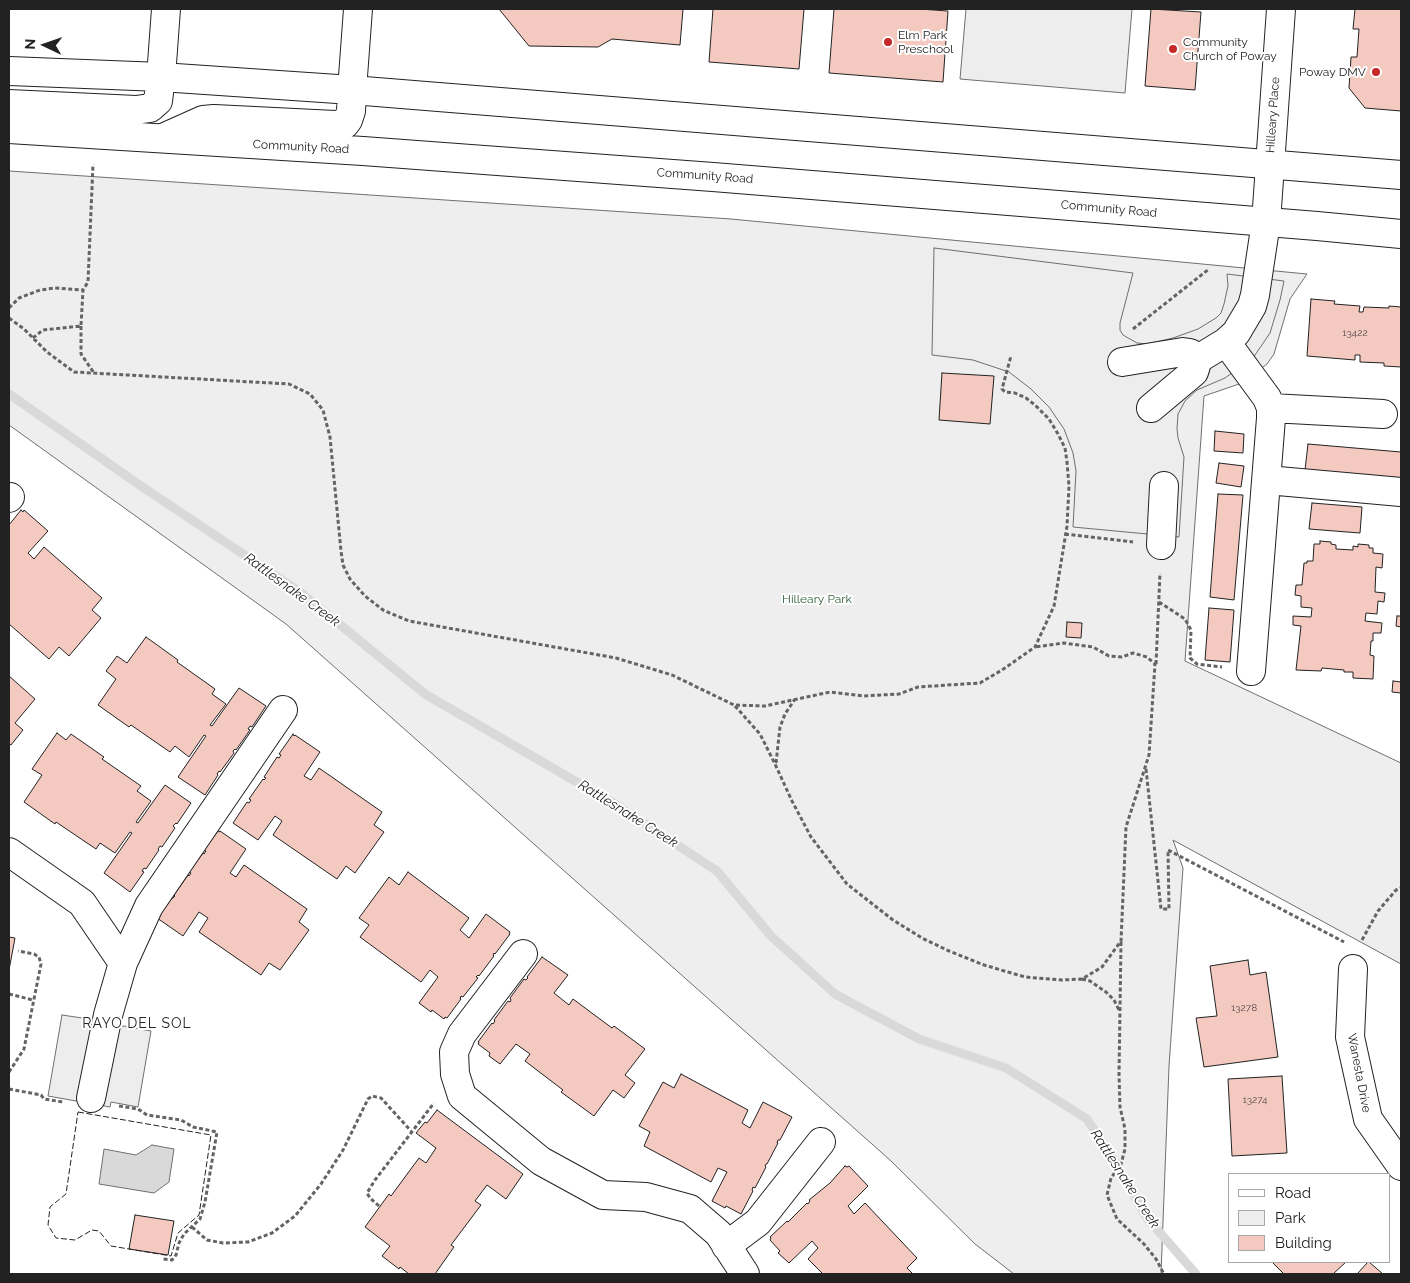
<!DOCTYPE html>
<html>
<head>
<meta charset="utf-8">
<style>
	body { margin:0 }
	#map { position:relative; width:1410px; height:1283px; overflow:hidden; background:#fff; font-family:Raleway,sans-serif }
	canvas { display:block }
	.frame { position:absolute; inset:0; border:10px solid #222; pointer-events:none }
	.legend { position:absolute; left:1228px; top:1173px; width:162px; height:90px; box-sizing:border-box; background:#fff; border:1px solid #a7a7a7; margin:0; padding:6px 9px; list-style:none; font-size:15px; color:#222 }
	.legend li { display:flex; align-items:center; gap:10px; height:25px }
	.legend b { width:25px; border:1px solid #a7a7a7 }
	.north { position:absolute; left:20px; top:20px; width:50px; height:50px; -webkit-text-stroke:4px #fff; paint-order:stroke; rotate:273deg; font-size:14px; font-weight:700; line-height:20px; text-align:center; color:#222 }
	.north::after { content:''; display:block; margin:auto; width:18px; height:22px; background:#222; clip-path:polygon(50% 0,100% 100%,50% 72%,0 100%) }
</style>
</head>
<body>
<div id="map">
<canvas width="1410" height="1283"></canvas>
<div class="frame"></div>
<ul class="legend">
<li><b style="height:6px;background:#fff"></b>Road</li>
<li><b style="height:14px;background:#eee"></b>Park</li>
<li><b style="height:14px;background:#f3c9c0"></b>Building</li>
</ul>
<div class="north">N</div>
</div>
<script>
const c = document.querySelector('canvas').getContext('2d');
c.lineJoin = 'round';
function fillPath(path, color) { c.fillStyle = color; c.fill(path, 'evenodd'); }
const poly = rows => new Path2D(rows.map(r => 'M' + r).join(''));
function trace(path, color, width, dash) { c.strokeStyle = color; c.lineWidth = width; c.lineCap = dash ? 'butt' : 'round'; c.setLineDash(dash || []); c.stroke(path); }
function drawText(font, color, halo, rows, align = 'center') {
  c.font = font + ' Raleway,sans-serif'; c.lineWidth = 4; c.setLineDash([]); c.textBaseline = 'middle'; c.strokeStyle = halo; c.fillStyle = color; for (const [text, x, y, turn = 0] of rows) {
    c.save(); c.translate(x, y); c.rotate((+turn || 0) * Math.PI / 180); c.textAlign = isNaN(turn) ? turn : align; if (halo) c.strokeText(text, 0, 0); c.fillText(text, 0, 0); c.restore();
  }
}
const green = poly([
	[9,171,731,219,1307,274,1290,299,1274,354,1267,364,1242,383,1204,396,1185,661,1401,763,1401,964,1173,840,1183,868,1169,1066,1161,1274,1014,1274,975,1244,890,1160,286,624,9,425,9,171]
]);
fillPath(green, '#eee');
trace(green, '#6f6f6f', 1);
const parking = poly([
	[966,9,1132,9,1125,93,960,79,966,9],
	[934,248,1133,273,1120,323,1120,330,1123,335,1137,343,1147,344,1173,338,1198,329,1216,318,1221,313,1224,304,1228,286,1227,274,1284,281,1280,300,1270,333,1253,358,1225,378,1197,390,1185,401,1178,414,1177,429,1178,438,1184,457,1179,537,1073,527,1076,471,1073,453,1064,429,1049,407,1031,389,1009,372,973,360,932,355,934,248],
	[62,1015,89,1019,104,1025,113,1027,124,1026,151,1031,138,1107,111,1102,110,1107,48,1096,62,1015]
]);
fillPath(parking, '#ededed');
trace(parking, '#6f6f6f', 1);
const water = poly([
	[152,1145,174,1149,169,1182,154,1193,99,1184,104,1149,136,1155,152,1145]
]);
fillPath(water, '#d9d9d9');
trace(water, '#6f6f6f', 1);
trace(poly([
	[9,394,141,486,300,592,425,694,613,803,717,871,771,936,835,994,919,1039,1006,1068,1087,1119,1114,1160,1147,1218,1196,1274]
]), '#d9d9d9', 9);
const building = poly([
	[499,9,683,9,680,45,612,39,598,47,529,46,499,9],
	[713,9,804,9,799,69,709,62,713,9],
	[834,9,919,9,948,11,943,82,829,73,834,9],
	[1151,9,1201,12,1195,90,1145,86,1151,9],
	[1355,9,1401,9,1401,111,1365,108,1349,88,1351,57,1357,57,1359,29,1353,29,1355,9],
	[1311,299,1335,301,1334,304,1360,306,1359,312,1363,312,1364,307,1389,308,1389,306,1401,307,1401,367,1384,366,1384,363,1360,362,1360,355,1355,355,1355,360,1307,356,1311,299],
	[942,373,994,376,990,424,939,420,942,373],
	[1215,431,1244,434,1243,453,1214,451,1215,431],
	[1308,444,1401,452,1401,478,1305,470,1308,444],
	[1219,463,1244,466,1241,487,1216,483,1219,463],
	[1218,494,1243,495,1234,600,1210,597,1218,494],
	[1312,503,1362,507,1360,533,1309,529,1312,503],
	[21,510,23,512,24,510,48,531,28,553,34,559,44,547,102,598,92,610,101,618,69,656,59,647,49,659,9,624,9,525,21,510],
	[1320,541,1331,542,1331,544,1336,545,1336,549,1353,550,1353,546,1358,547,1358,544,1369,545,1369,548,1373,548,1373,553,1383,554,1382,568,1376,567,1375,592,1385,593,1384,602,1378,601,1377,614,1366,613,1365,621,1382,623,1381,633,1373,633,1373,641,1371,641,1370,655,1374,656,1373,679,1353,678,1353,672,1344,672,1344,670,1322,668,1321,671,1296,670,1301,626,1293,625,1293,616,1311,617,1312,608,1301,607,1301,596,1295,595,1296,585,1302,585,1304,563,1307,563,1307,561,1313,561,1314,544,1320,544,1320,541],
	[1209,608,1234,610,1230,662,1205,660,1209,608],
	[1397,616,1401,616,1401,627,1396,626,1397,616],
	[1067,622,1082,623,1081,638,1066,637,1067,622],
	[146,637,178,660,177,662,215,689,212,694,226,704,210,725,212,726,239,688,266,706,252,727,250,726,248,729,250,730,236,750,235,749,233,751,234,753,220,772,219,771,217,774,218,775,205,795,178,777,206,736,204,735,189,757,175,746,170,752,131,725,129,727,98,705,116,679,106,671,117,656,127,663,146,637],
	[9,676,35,699,15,723,23,730,11,745,9,744,9,676],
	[1393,681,1401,682,1401,693,1392,692,1393,681],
	[57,733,66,740,71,734,104,757,102,759,141,786,137,791,151,801,136,822,138,823,165,785,191,803,177,824,176,823,173,826,175,828,162,847,160,846,158,849,159,850,146,869,144,868,142,871,144,872,130,892,104,873,132,833,130,832,115,853,100,843,96,849,56,822,55,824,24,802,42,775,32,769,57,733],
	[293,734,294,736,295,735,320,752,304,776,311,780,319,768,382,812,374,825,384,832,355,873,346,866,337,879,273,835,282,821,275,816,258,840,233,823,247,802,249,803,251,800,249,799,263,779,264,780,266,778,264,777,277,757,279,758,281,755,279,754,293,734],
	[218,831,220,832,220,831,246,849,230,873,236,877,244,865,307,909,299,922,309,930,280,970,269,963,261,975,199,932,208,918,199,912,183,936,157,918,172,898,173,898,175,896,174,895,188,875,189,876,191,873,189,872,203,853,204,854,206,851,204,850,218,831],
	[408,872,469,918,460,930,469,938,486,914,510,932,509,934,510,934,495,954,494,953,493,955,494,956,479,976,478,975,476,977,478,978,463,997,461,996,460,999,461,999,447,1018,445,1017,444,1019,432,1010,431,1012,419,1003,438,977,430,970,421,982,360,937,369,925,359,918,389,877,399,885,408,872],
	[9,937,15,938,9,970,9,937],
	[542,957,568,975,554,993,569,1005,573,999,612,1028,614,1026,645,1049,625,1075,635,1083,624,1098,613,1090,594,1116,561,1092,563,1090,525,1061,530,1054,516,1044,500,1064,489,1056,490,1053,478,1044,479,1042,478,1042,492,1023,493,1024,495,1021,494,1020,508,1001,510,1002,511,1000,510,998,524,979,526,980,528,978,527,977,542,957],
	[1248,960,1250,975,1266,972,1278,1057,1204,1067,1196,1018,1217,1016,1210,966,1248,960],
	[681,1074,748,1110,742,1123,750,1128,763,1102,792,1117,780,1140,778,1140,777,1143,778,1143,767,1164,766,1164,765,1166,766,1167,755,1188,753,1187,752,1190,753,1191,741,1214,726,1206,725,1208,712,1201,727,1172,718,1168,711,1182,644,1146,650,1132,639,1126,663,1082,674,1088,681,1074],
	[1282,1076,1287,1153,1232,1156,1228,1079,1282,1076],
	[437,1110,523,1174,506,1199,487,1185,475,1201,481,1205,451,1245,454,1247,435,1274,409,1274,400,1267,399,1269,382,1256,390,1246,365,1227,389,1194,391,1196,419,1158,426,1163,436,1148,416,1133,425,1122,427,1123,437,1110],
	[845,1166,847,1167,849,1166,868,1186,848,1206,854,1214,865,1203,917,1258,907,1268,913,1274,823,1274,808,1259,818,1248,812,1241,789,1263,778,1253,780,1251,770,1240,771,1238,770,1237,787,1221,788,1222,807,1203,808,1204,810,1201,809,1200,830,1183,845,1166],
	[135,1215,174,1221,168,1255,129,1249,135,1215],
	[1272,1262,1346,1262,1333,1274,1284,1274,1272,1262],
	[1368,1262,1369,1262,1383,1274,1357,1274,1368,1262]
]);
fillPath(building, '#f3c9c0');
trace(building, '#222', 1);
const minor = poly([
	[161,77,166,9],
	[352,90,358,9],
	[1226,342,1267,398,1271,408,1271,418,1251,671],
	[1122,362,1183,352,1190,353,1198,359],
	[1151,408,1194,372,1198,359,1226,342,1236,333,1252,306,1255,295,1266,222,1281,9],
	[1271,408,1383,414],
	[1267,480,1401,492],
	[9,498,10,497],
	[1161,545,1164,486],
	[9,852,82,903,123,963],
	[523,954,462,1034,454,1052,455,1074,462,1096,541,1161,603,1195,646,1197,690,1209,719,1234,745,1274],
	[1353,969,1350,1037,1368,1119,1401,1166],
	[91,1098,108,1015,123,963,149,906,283,710],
	[726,1246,758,1222,821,1142]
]);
const major = poly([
	[9,71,161,77,352,90,1401,175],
	[9,104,136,110,150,108,158,101,161,77],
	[9,129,363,151,713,177,1317,226,1401,234],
	[165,137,203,120,214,119,335,125,345,124,348,120,351,111,352,90]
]);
trace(minor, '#222', 30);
trace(major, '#222', 30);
trace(poly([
	[9,308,19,298,40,290,55,288,83,290],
	[9,318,24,329,47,352,74,372,289,384,310,394,323,410,330,437,341,551,343,565,350,579,365,596,383,610,409,621,616,658,672,675,734,705,765,706,830,692,863,696,899,694,918,687,980,683,1002,670,1035,647,1054,606,1067,526,1069,486,1067,462,1065,448,1058,434,1049,419,1035,405,1026,398,1015,393,1005,392,1002,389,1011,356],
	[81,326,81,354,94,373],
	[1133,329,1209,269],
	[33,338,43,330,81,326,83,290,88,282,93,164],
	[1065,534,1133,542],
	[1159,602,1185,619,1191,630,1190,658,1197,664,1222,667],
	[1156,664,1160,573],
	[735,706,760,734,775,764,792,801,811,837,847,884,893,920,922,938,949,951,984,965,1025,977,1062,980,1082,979,1102,967,1121,941,1126,827,1149,755,1155,664,1147,657,1133,653,1122,657,1109,656,1093,647,1064,643,1035,647],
	[776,763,780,727,785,714,795,699],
	[1146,769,1161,909,1169,909,1168,850,1344,942],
	[1362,940,1378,911,1396,890,1401,888],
	[1121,942,1119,1075,1120,1107,1125,1129,1125,1149,1121,1164,1111,1178,1107,1195,1117,1219,1144,1244,1156,1259,1164,1274],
	[1082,979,1090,981,1106,992,1114,1000,1119,1010],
	[9,994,33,1000],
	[9,1072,24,1049,41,964,39,957,34,954,18,951],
	[9,1089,41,1095,44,1099,63,1102],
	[119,1106,138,1109,147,1115,181,1120,193,1127,217,1132,205,1202,200,1219,184,1234,179,1243,176,1255,172,1260,163,1259],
	[379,1206,370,1198,367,1193,375,1180,434,1103],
	[192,1227,207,1240,223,1243,248,1242,272,1233,295,1216,321,1184,343,1150,368,1099,372,1096,381,1098,411,1131]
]), '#646464', 3, [4, 2.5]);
trace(minor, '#fff', 28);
trace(major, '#fff', 28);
trace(poly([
	[78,1112,211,1135,199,1215,178,1233,171,1256,111,1246,99,1231,92,1230,75,1240,56,1238,48,1225,50,1207,66,1194,78,1112]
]), '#222', 1, [6, 2.5]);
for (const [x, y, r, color] of [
	[888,42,5,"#c62828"],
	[1173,49,5,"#c62828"],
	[1376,72,5,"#c62828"]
]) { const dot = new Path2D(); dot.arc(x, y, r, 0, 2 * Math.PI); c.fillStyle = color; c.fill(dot); trace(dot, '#fff', 2); }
drawText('10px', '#564c4a', null, [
	["13422",1355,333],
	["13278",1244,1008],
	["13274",1255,1100]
]);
drawText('12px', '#222', '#fff', [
	["Elm Park",898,35],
	["Preschool",898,49],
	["Community",1183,42],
	["Church of Poway",1183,56],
	["Poway DMV",1366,72,"right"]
], 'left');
drawText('12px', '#222', '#fff', [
	["Hilleary Place",1273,115,-86],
	["Community Road",301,147,3],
	["Community Road",705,176,4],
	["Community Road",1109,209,5],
	["Wanesta Drive",1359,1073,79]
]);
drawText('12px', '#2f5e38', '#fff', [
	["Hilleary Park",817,599]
]);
drawText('italic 14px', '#222', '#fff', [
	["Rattlesnake Creek",292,590,36],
	["Rattlesnake Creek",628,814,32],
	["Rattlesnake Creek",1125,1179,57]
]);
c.letterSpacing = '1px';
drawText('14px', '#222', '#fff', [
	["RAYO DEL SOL",137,1024]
]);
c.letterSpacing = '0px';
</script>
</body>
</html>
